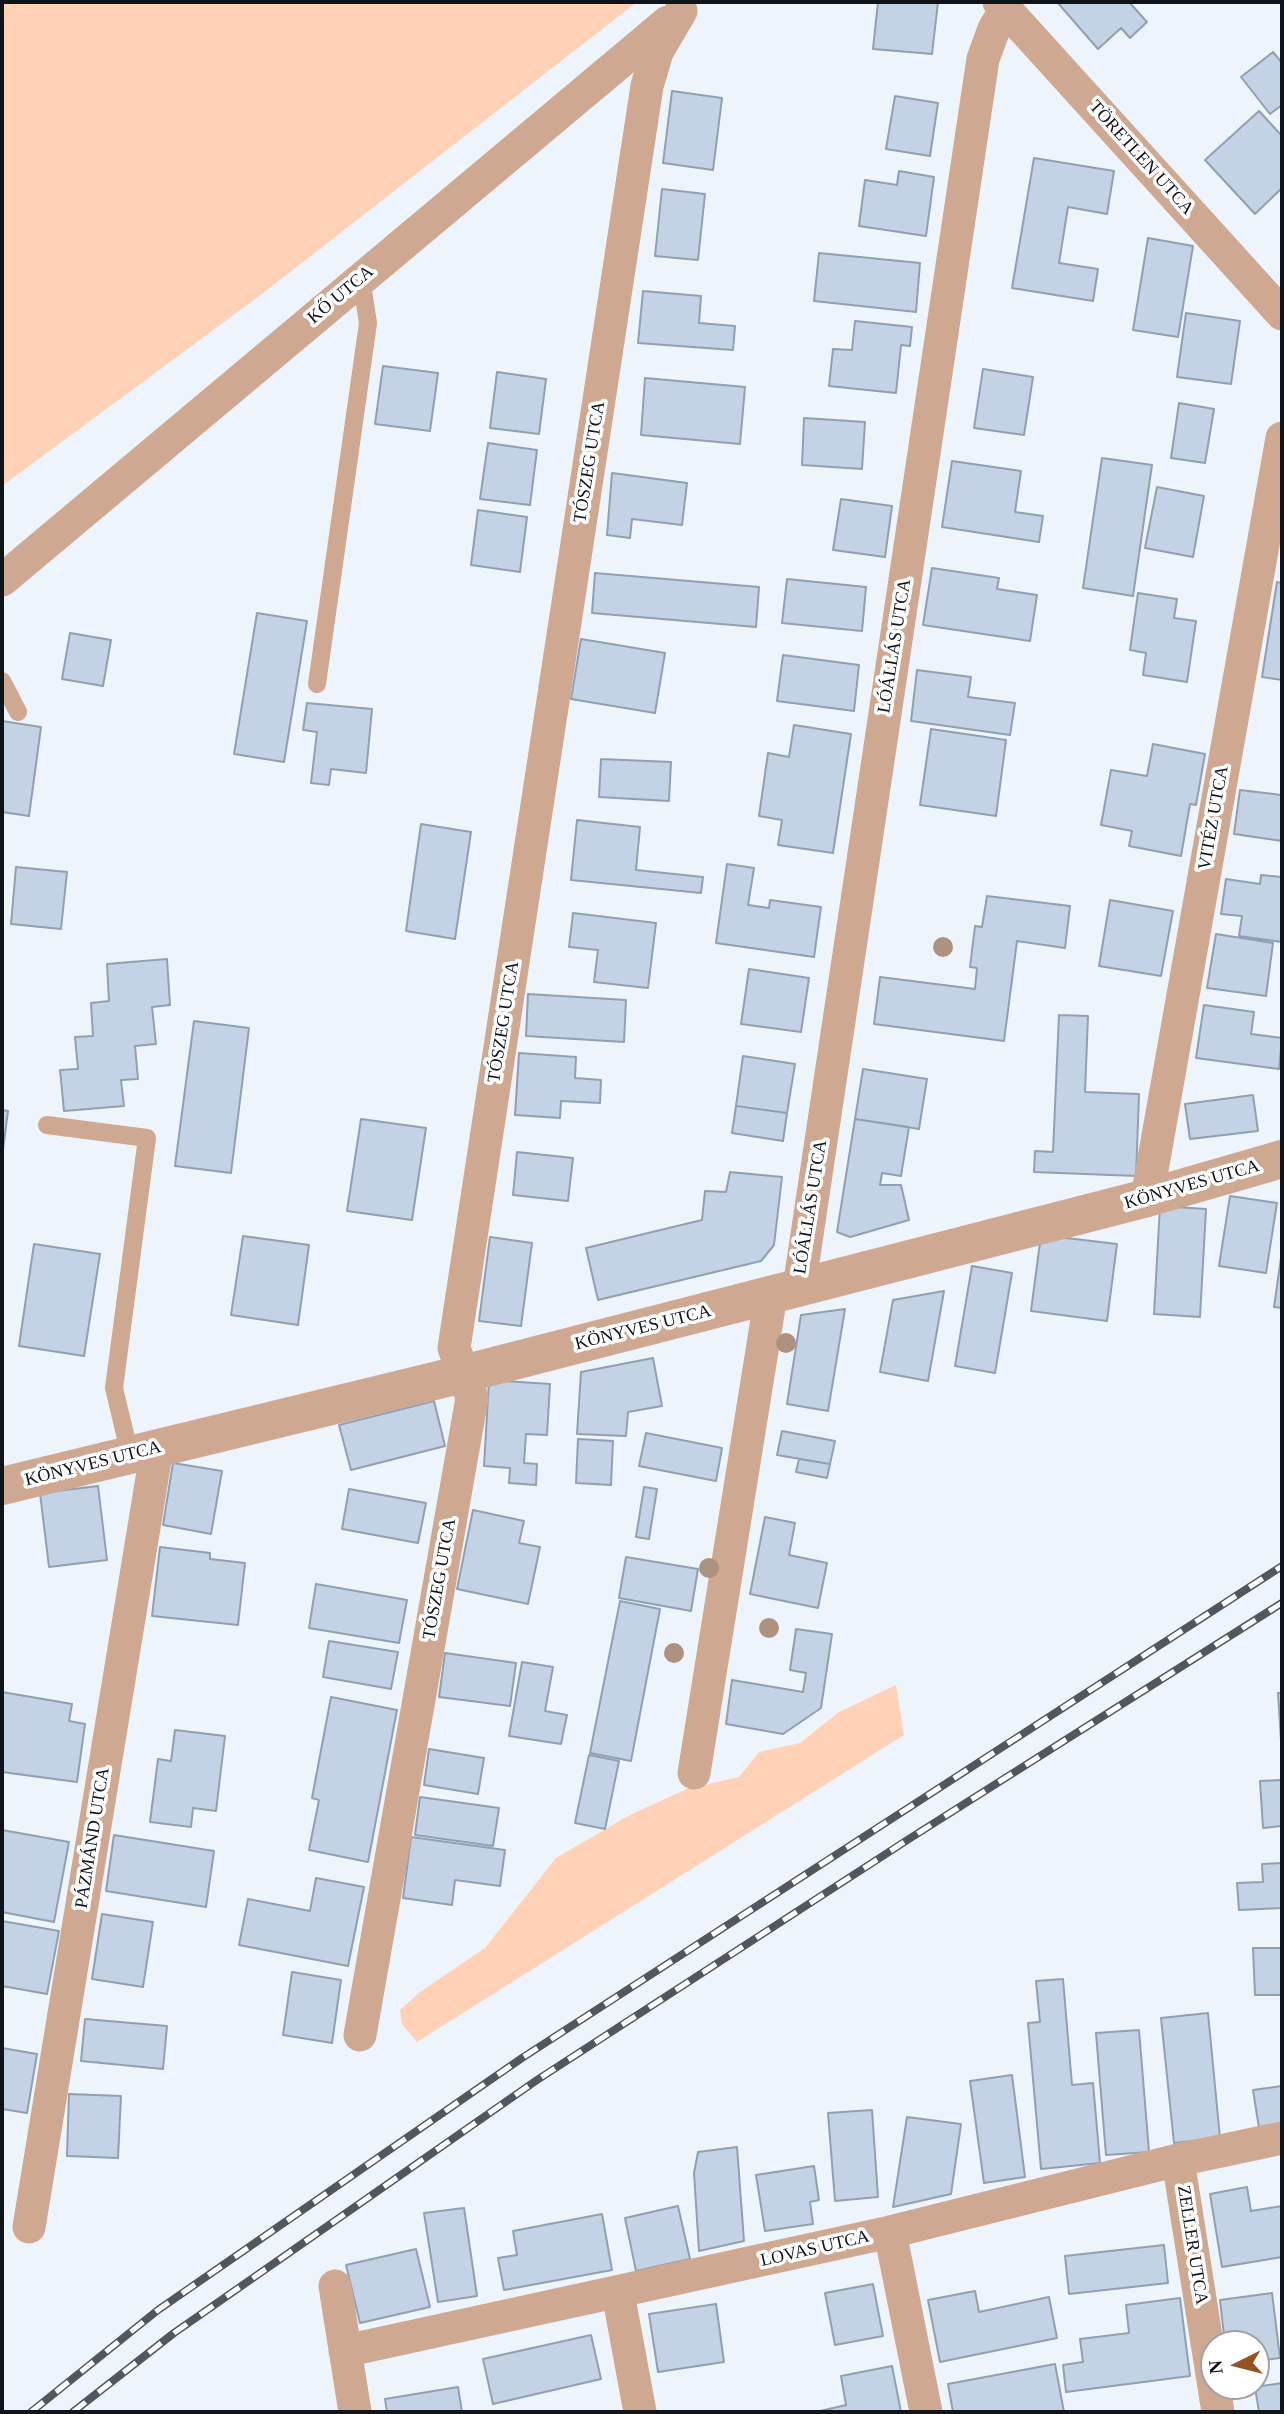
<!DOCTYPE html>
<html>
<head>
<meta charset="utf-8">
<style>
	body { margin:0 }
	#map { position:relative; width:1284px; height:2414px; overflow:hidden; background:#edf4fb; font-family:Georgia,serif }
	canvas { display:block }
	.frame { position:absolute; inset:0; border:4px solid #0f141b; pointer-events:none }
	.north { position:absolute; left:1200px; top:2330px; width:70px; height:70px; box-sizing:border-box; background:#fff; border:2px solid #9fa1a4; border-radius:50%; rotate:264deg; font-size:19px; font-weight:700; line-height:28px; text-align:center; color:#0f141b }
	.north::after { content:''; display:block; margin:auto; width:24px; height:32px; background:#965223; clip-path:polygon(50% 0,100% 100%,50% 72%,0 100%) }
</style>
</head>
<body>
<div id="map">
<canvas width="1284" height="2414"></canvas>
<div class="frame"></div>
<div class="north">N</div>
</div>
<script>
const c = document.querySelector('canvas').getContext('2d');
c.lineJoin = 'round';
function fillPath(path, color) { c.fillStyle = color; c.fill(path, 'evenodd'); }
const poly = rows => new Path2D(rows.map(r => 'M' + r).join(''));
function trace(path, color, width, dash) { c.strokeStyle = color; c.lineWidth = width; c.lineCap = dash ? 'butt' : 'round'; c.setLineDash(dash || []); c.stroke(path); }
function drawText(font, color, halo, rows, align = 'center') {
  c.font = font + ' Georgia,serif'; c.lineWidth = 7; c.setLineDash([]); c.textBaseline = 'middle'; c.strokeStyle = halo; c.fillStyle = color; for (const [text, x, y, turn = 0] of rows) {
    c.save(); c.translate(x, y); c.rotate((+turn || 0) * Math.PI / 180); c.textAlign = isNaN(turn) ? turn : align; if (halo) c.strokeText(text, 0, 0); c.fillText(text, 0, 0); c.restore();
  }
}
fillPath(poly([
	[2,2,637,2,258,297,2,486],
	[896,1685,904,1735,417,2042,402,2024,400,2010,420,1992,485,1948,556,1858,630,1815,687,1789,739,1777,759,1752,800,1743,839,1712]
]), '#ffd2b8');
const building = poly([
	[878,2,938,2,932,54,873,49,878,2],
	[1057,2,1129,2,1147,22,1130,38,1121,28,1098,49,1057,2],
	[1273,52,1282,63,1282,105,1270,114,1241,77,1273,52],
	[672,91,722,98,713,170,663,163,672,91],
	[895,96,938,103,930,156,886,149,895,96],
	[1259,111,1282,136,1282,188,1255,214,1205,160,1259,111],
	[1034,158,1114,171,1107,214,1068,207,1059,263,1098,269,1093,301,1012,288,1034,158],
	[899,171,934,177,926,236,859,226,865,180,897,185,899,171],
	[662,189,705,194,698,260,655,256,662,189],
	[1148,238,1193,246,1178,337,1133,330,1148,238],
	[819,253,920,263,916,312,814,301,819,253],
	[643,291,701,296,699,323,735,326,733,350,638,343,643,291],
	[1186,313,1240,321,1231,384,1177,377,1186,313],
	[855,321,912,327,910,346,901,345,896,393,829,386,833,349,852,350,855,321],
	[383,366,438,373,430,431,375,424,383,366],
	[983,369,1033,377,1024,435,974,428,983,369],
	[497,372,546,379,539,434,490,428,497,372],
	[645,378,745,387,740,444,641,435,645,378],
	[1179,403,1214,409,1205,463,1171,458,1179,403],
	[804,418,865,422,862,469,802,465,804,418],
	[488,443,537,450,530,505,480,499,488,443],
	[1102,458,1152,465,1133,596,1083,588,1102,458],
	[952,461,1021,471,1015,512,1043,516,1039,542,942,527,952,461],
	[612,473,687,483,682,525,632,519,630,538,607,535,612,473],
	[1157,487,1204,496,1193,557,1145,548,1157,487],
	[841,499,892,506,885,557,833,550,841,499],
	[478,510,527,517,520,572,471,565,478,510],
	[932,568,999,578,997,589,1037,595,1030,641,923,625,932,568],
	[595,573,759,587,756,627,592,613,595,573],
	[787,579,866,587,862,631,782,623,787,579],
	[1277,582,1282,583,1282,680,1262,677,1277,582],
	[1138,593,1177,599,1174,618,1196,621,1187,682,1143,675,1146,653,1130,650,1138,593],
	[257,613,307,621,284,762,234,754,257,613],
	[70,633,111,640,103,686,62,679,70,633],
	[581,639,665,653,655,713,571,699,581,639],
	[783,655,859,665,854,711,777,701,783,655],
	[917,670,971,677,968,697,1015,703,1010,735,911,721,917,670],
	[307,703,372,709,366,773,331,769,329,785,311,783,317,732,303,730,307,703],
	[2,721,41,727,29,816,2,812,2,721],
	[794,725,851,734,833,853,778,845,782,820,759,816,768,753,789,757,794,725],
	[931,729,1006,740,996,816,920,805,931,729],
	[1153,744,1205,754,1196,805,1190,804,1181,856,1129,846,1132,831,1101,825,1111,770,1147,776,1153,744],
	[601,759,671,762,669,801,599,797,601,759],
	[1240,790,1282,795,1282,841,1234,834,1240,790],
	[577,820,640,827,636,870,703,877,701,893,571,880,577,820],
	[421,824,471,832,455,939,406,931,421,824],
	[727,864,754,868,748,905,769,908,770,900,821,907,814,957,716,943,727,864],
	[16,867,67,872,61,929,11,924,16,867],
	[1261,875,1282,877,1282,942,1239,936,1242,916,1221,914,1226,879,1260,884,1261,875],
	[987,896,1070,906,1065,948,1017,941,1004,1041,874,1024,880,977,975,989,977,968,970,967,975,926,982,927,987,896],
	[1110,900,1173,911,1161,976,1099,966,1110,900],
	[573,913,656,923,648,988,594,982,598,950,569,947,573,913],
	[1216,934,1273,943,1266,996,1207,988,1216,934],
	[167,959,170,1005,152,1007,156,1044,135,1046,138,1079,121,1080,124,1106,64,1111,60,1070,78,1069,75,1037,93,1036,91,1003,109,1001,107,964,167,959],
	[749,969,809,978,801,1032,741,1024,749,969],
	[528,994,626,1000,624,1042,526,1036,528,994],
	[1204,1005,1254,1012,1251,1034,1282,1038,1279,1069,1196,1058,1204,1005],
	[1059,1015,1088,1016,1085,1092,1139,1094,1136,1176,1034,1172,1035,1151,1053,1152,1059,1015],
	[194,1021,249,1028,231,1173,175,1166,194,1021],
	[519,1053,576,1057,575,1078,601,1080,600,1103,561,1101,560,1118,515,1115,519,1053],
	[743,1056,795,1064,787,1113,736,1106,743,1056],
	[863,1069,927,1079,919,1129,855,1119,863,1069],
	[1253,1095,1258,1131,1190,1139,1185,1104,1253,1095],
	[736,1106,787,1113,783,1141,732,1133,736,1106],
	[2,1110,8,1111,2,1157,2,1110],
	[361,1119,426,1128,412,1220,347,1211,361,1119],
	[855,1119,909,1127,901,1176,882,1173,880,1185,901,1185,909,1220,850,1237,837,1232,855,1119],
	[517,1152,573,1158,568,1201,513,1195,517,1152],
	[730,1172,782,1177,774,1245,761,1261,598,1300,586,1248,702,1220,705,1191,726,1192,730,1172],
	[1230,1196,1277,1203,1266,1273,1219,1266,1230,1196],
	[1160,1206,1206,1209,1200,1317,1154,1314,1160,1206],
	[1041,1235,1117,1244,1107,1321,1031,1311,1041,1235],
	[243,1236,309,1245,298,1325,231,1315,243,1236],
	[490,1237,532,1243,521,1326,479,1321,490,1237],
	[34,1244,100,1254,84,1356,19,1346,34,1244],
	[1282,1251,1282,1308,1274,1307,1282,1251],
	[972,1266,1012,1273,995,1373,955,1366,972,1266],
	[944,1291,928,1381,880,1372,893,1300,944,1291],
	[845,1309,828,1411,787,1404,801,1315,845,1309],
	[653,1358,662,1406,628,1412,626,1436,577,1434,581,1372,653,1358],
	[489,1380,550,1384,547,1435,526,1434,524,1463,537,1464,536,1485,509,1483,510,1468,484,1466,489,1380],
	[434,1401,445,1446,351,1470,339,1425,434,1401],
	[782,1431,835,1441,830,1464,777,1455,782,1431],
	[646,1433,722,1448,716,1481,639,1466,646,1433],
	[578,1439,613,1441,611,1485,576,1483,578,1439],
	[799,1459,830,1464,827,1478,796,1472,799,1459],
	[173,1463,222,1471,211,1534,163,1525,173,1463],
	[98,1486,107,1560,49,1567,40,1493,98,1486],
	[644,1487,657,1489,649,1539,636,1537,644,1487],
	[349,1489,426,1503,418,1543,342,1529,349,1489],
	[473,1510,524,1521,519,1543,540,1547,528,1604,457,1589,473,1510],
	[765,1517,795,1523,789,1555,827,1563,818,1608,750,1594,765,1517],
	[160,1547,210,1553,210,1559,245,1563,238,1625,152,1616,160,1547],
	[626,1557,698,1569,691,1611,619,1598,626,1557],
	[316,1584,407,1600,399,1643,309,1628,316,1584],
	[620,1601,660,1609,631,1761,590,1753,620,1601],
	[796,1629,832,1634,821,1708,783,1734,726,1724,732,1680,803,1692,806,1673,790,1670,796,1629],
	[329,1641,398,1652,391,1689,323,1677,329,1641],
	[445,1653,516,1663,510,1706,439,1697,445,1653],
	[522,1662,553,1667,545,1711,567,1715,561,1744,509,1736,522,1662],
	[2,1692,72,1704,69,1721,85,1724,77,1782,2,1772,2,1692],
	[1278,1693,1282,1693,1282,1740,1281,1740,1278,1693],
	[331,1697,397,1710,368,1862,309,1850,319,1800,312,1798,331,1697],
	[175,1730,225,1736,216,1811,193,1808,191,1827,150,1822,158,1759,171,1761,175,1730],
	[429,1749,484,1758,478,1794,424,1785,429,1749],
	[589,1755,619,1761,605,1829,575,1823,589,1755],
	[1282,1780,1282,1826,1263,1828,1260,1781,1282,1780],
	[420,1797,499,1808,493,1846,415,1835,420,1797],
	[2,1830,69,1842,54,1922,2,1912,2,1830],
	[114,1835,214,1851,206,1907,106,1891,114,1835],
	[411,1837,505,1850,500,1886,455,1880,452,1905,403,1898,411,1837],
	[1282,1863,1282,1908,1239,1910,1237,1883,1263,1882,1262,1864,1282,1863],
	[316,1878,364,1887,348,1966,239,1945,248,1899,310,1911,316,1878],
	[102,1914,153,1922,143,1987,92,1979,102,1914],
	[2,1921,59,1931,47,1994,2,1986,2,1921],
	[1253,1948,1282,1948,1282,1995,1255,1995,1253,1948],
	[292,1972,341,1980,332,2043,283,2035,292,1972],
	[1063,1979,1072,2085,1093,2083,1100,2163,1041,2169,1028,2023,1040,2022,1036,1981,1063,1979],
	[1208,2013,1220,2138,1174,2143,1161,2018,1208,2013],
	[85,2019,167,2026,163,2069,81,2061,85,2019],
	[1139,2030,1149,2152,1106,2155,1096,2033,1139,2030],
	[2,2048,37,2054,27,2113,2,2109,2,2048],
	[1012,2075,1025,2177,984,2183,970,2081,1012,2075],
	[1282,2086,1282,2125,1259,2128,1253,2090,1282,2086],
	[69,2094,121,2096,118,2158,67,2156,69,2094],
	[872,2110,878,2197,835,2201,828,2113,872,2110],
	[907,2117,961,2124,951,2194,893,2207,907,2117],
	[737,2147,744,2241,699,2251,694,2173,698,2152,737,2147],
	[814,2166,819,2200,810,2202,813,2224,765,2231,756,2175,814,2166],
	[1247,2187,1251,2211,1282,2206,1282,2257,1222,2267,1210,2194,1247,2187],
	[678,2206,690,2259,636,2271,625,2218,678,2206],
	[464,2208,477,2296,438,2302,424,2213,464,2208],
	[602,2214,612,2270,504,2290,498,2258,517,2255,513,2231,602,2214],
	[1164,2245,1168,2283,1069,2294,1065,2256,1164,2245],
	[416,2249,430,2307,360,2323,346,2265,416,2249],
	[873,2284,883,2336,835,2345,825,2293,873,2284],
	[975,2291,979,2312,1049,2297,1057,2338,940,2362,928,2300,975,2291],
	[1272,2293,1280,2358,1256,2361,1256,2344,1225,2344,1220,2300,1272,2293],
	[1180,2298,1190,2376,1066,2392,1063,2365,1083,2362,1080,2339,1129,2333,1126,2305,1180,2298],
	[716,2304,724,2362,658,2372,649,2314,716,2304],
	[591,2335,601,2379,493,2404,483,2359,591,2335],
	[1055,2364,1064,2412,953,2412,948,2384,1055,2364],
	[892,2366,901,2412,816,2412,846,2405,841,2376,892,2366],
	[1282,2383,1282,2412,1259,2412,1255,2387,1282,2383],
	[458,2387,462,2412,387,2412,385,2399,458,2387]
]);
fillPath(building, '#c3d3e5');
trace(building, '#90a0b1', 2);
trace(poly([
	[2,681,18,712],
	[317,684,368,323,361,278],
	[47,1125,147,1138,114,1388,130,1455]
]), '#cfa891', 18);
trace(poly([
	[999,2,1282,314],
	[2,580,668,22],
	[1147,1198,1282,438],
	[799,1288,983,59,994,29,1006,9],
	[694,1773,771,1295],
	[360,2035,472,1398,454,1348,647,86,657,52,681,11],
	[1178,2160,1218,2412],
	[29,2227,157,1448],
	[890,2232,926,2412],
	[335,2286,355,2412],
	[618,2293,640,2412],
	[345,2351,890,2232,1178,2160,1282,2138]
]), '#cfa891', 33);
trace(poly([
	[2,1486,463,1374,1147,1198,1282,1159]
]), '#cfa891', 38);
const rail = poly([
	[31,2412,158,2310,522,2058,1282,1566],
	[73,2412,174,2333,537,2080,912,1837,1282,1603]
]);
trace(rail, '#52575e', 8);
trace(rail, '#fff', 5, [16]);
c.fillStyle = '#ae9280';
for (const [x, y] of [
	[943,947],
	[786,1343],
	[709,1568],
	[769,1628],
	[674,1653]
]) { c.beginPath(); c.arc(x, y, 10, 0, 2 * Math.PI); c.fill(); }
drawText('18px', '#0f141b', '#fff', [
	["TÖRETLEN UTCA",1141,158,48],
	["KŐ UTCA",341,295,-40],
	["TÓSZEG UTCA",590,462,-81],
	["LÓÁLLÁS UTCA",895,646,-81],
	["VITÉZ UTCA",1214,818,-80],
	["TÓSZEG UTCA",504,1022,-81],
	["KÖNYVES UTCA",1192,1185,-16],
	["LÓÁLLÁS UTCA",811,1207,-81],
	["KÖNYVES UTCA",643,1328,-14],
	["KÖNYVES UTCA",93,1464,-14],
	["TÓSZEG UTCA",440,1579,-80],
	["PÁZMÁND UTCA",93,1838,-81],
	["ZELLER UTCA",1192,2245,81],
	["LOVAS UTCA",815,2249,-13]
]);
</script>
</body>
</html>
